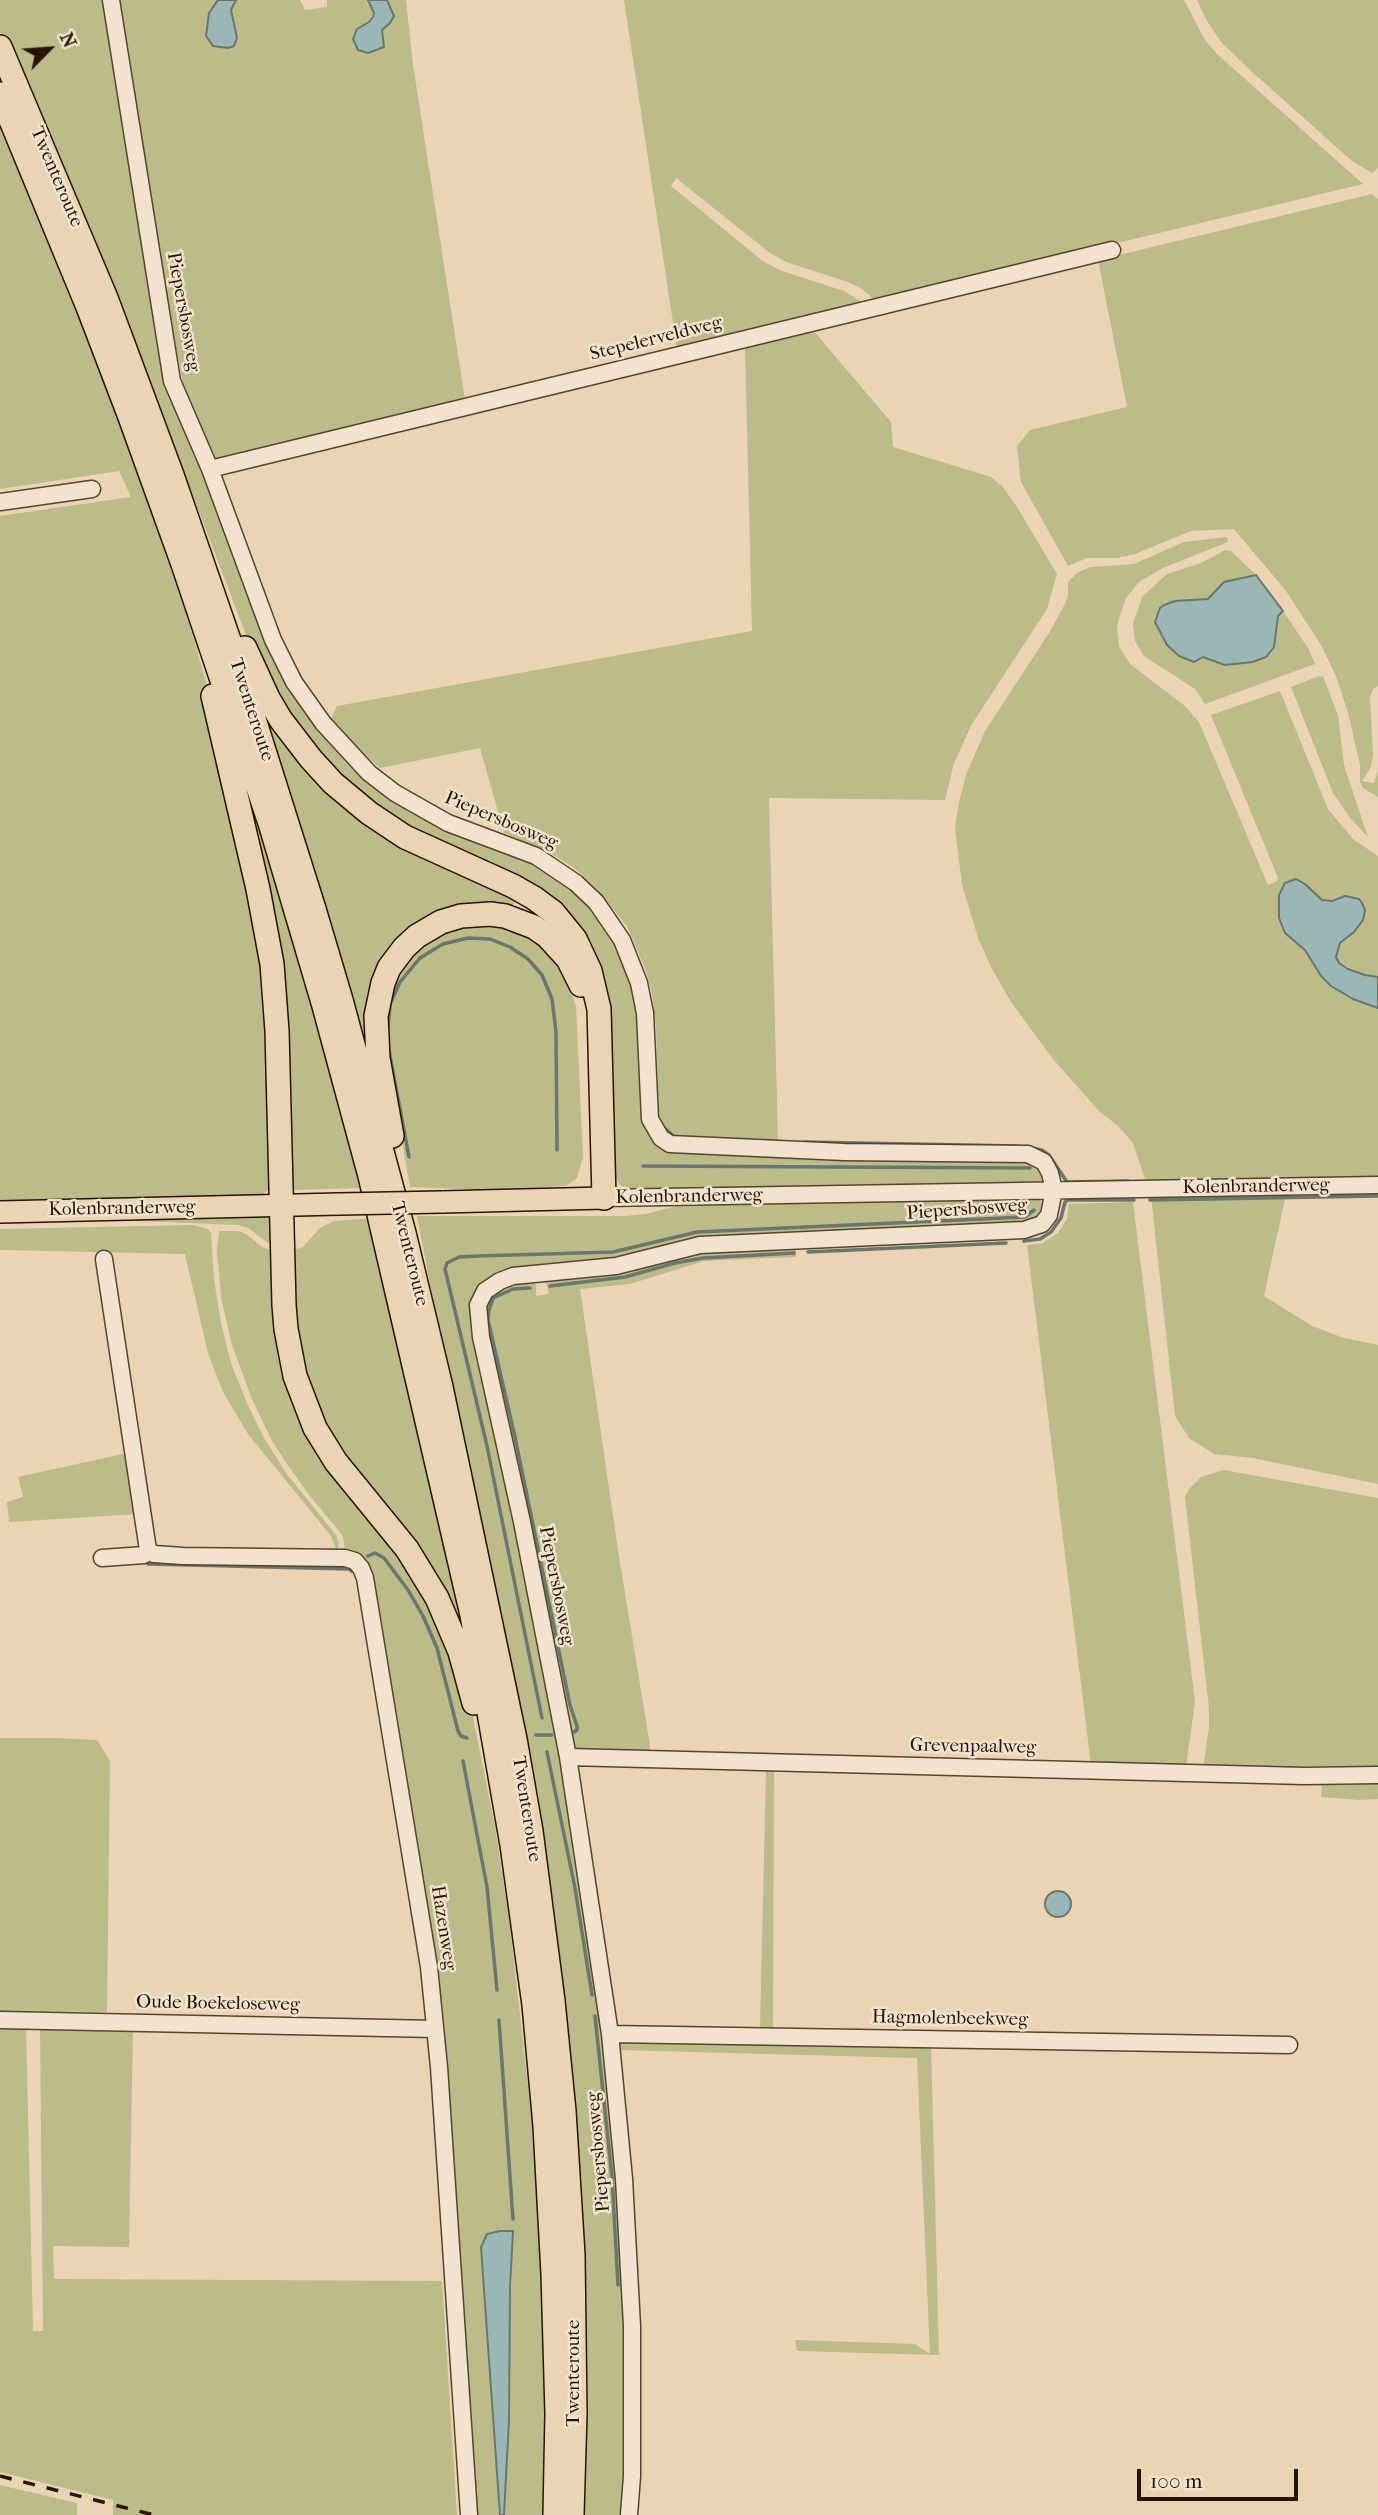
<!DOCTYPE html>
<html>
<head>
<meta charset="utf-8">
<style>
	body { margin:0 }
	#map { position:relative; width:1378px; height:2515px; overflow:hidden; background:#ebd4b4; font-family:"IM FELL French Canon",serif }
	canvas { display:block }
	.north { position:absolute; left:14px; top:14px; width:70px; height:70px; -webkit-text-stroke:5px #f2e3ce; paint-order:stroke; rotate:65deg; font-size:19px; font-weight:700; line-height:28px; text-align:center; color:#251501 }
	.north::after { content:''; display:block; margin:auto; width:24px; height:32px; background:#251501; clip-path:polygon(50% 0,100% 100%,50% 72%,0 100%) }
	.scale { position:absolute; left:1137px; top:2469px; width:161px; height:32px; box-sizing:border-box; border:4px solid #251501; border-top:0; padding-left:9px; font-size:21px; line-height:24px; white-space:nowrap; color:#251501; -webkit-text-stroke:5px #f2e3ce; paint-order:stroke }
</style>
</head>
<body>
<div id="map">
<canvas width="1378" height="2515"></canvas>
<div class="north">N</div>
<div class="scale">100 m</div>
</div>
<script>
const c = document.querySelector('canvas').getContext('2d');
c.lineJoin = 'round';
function fillPath(path, color) { c.fillStyle = color; c.fill(path, 'evenodd'); }
const poly = rows => new Path2D(rows.map(r => 'M' + r).join(''));
function trace(path, color, width, dash) { c.strokeStyle = color; c.lineWidth = width; c.lineCap = dash ? 'butt' : 'round'; c.setLineDash(dash || []); c.stroke(path); }
function drawText(font, color, halo, rows, align = 'center') {
  c.font = font + ' "IM FELL French Canon",serif'; c.lineWidth = 5; c.setLineDash([]); c.textBaseline = 'middle'; c.strokeStyle = halo; c.fillStyle = color; for (const [text, x, y, turn = 0] of rows) {
    c.save(); c.translate(x, y); c.rotate((+turn || 0) * Math.PI / 180); c.textAlign = isNaN(turn) ? turn : align; if (halo) c.strokeText(text, 0, 0); c.fillText(text, 0, 0); c.restore();
  }
}
fillPath(poly([
	[0,0,102,0,165,375,270,643,353,763,509,848,579,890,613,934,633,981,659,1141,1037,1161,1046,1178,1043,1182,1037,1184,633,1192,620,1185,613,1173,584,943,347,789,261,675,108,271,0,32],
	[115,0,218,0,209,13,206,29,237,38,231,10,236,0,300,0,305,10,327,7,327,0,368,0,374,13,369,22,363,25,384,47,382,30,390,23,394,14,387,0,406,0,413,65,465,400,216,460,185,393,155,241],
	[624,0,1184,0,1205,40,1217,54,1363,184,876,301,862,289,848,282,786,262,770,253,676,178,671,186,764,262,782,271,844,291,865,304,677,349],
	[1197,0,1378,0,1378,168,1372,173,1352,161,1250,70,1221,42,1207,21],
	[0,107,58,245,174,569,213,707,263,930,270,1189,261,1195,0,1205,0,516,131,497,119,471,0,489],
	[1372,194,1378,199,1378,686,1373,689,1370,697,1373,754,1371,767,1362,781,1374,783,1378,771,1378,797,1363,788,1360,782,1360,765,1348,713,1336,676,1321,645,1286,591,1234,529,1191,531,1135,554,1117,558,1087,558,1068,566,1021,482,1017,446,1030,430,1127,407,1098,260],
	[812,329,891,422,893,447,991,477,1002,486,1017,507,1057,574,1047,609,972,724,954,763,945,800,769,798,778,1141,767,1139,684,1138,673,1134,666,1128,659,1115,656,1028,652,993,646,971,628,928,596,888,574,868,552,854,504,833,480,748,380,768,354,745,331,719,337,706,752,631,745,346],
	[1227,537,1228,542,1163,568,1139,582,1126,598,1119,618,1117,626,1119,646,1130,664,1185,706,1199,722,1268,885,1276,882,1278,878,1211,715,1280,691,1328,809,1353,839,1378,856,1378,977,1365,975,1339,963,1336,957,1337,948,1359,926,1340,897,1327,901,1319,898,1301,881,1292,880,1278,902,1278,912,1279,918,1290,938,1305,950,1321,976,1331,986,1346,996,1378,1008,1378,1180,1146,1182,1133,1143,1118,1126,1099,1111,1053,1059,1011,1002,991,967,978,938,962,884,955,829,959,802,966,775,985,731,1049,633,1065,604,1068,595,1068,582,1078,572,1091,567,1134,564,1184,542],
	[1225,550,1231,551,1256,575,1224,582,1207,599,1175,601,1164,605,1174,652,1187,660,1203,657,1225,665,1253,662,1266,657,1276,640,1278,616,1283,611,1308,648,1315,664,1205,704,1195,689,1144,656,1135,641,1133,624,1142,597,1167,574,1201,563],
	[1319,676,1323,677,1338,715,1344,765,1368,837,1351,819,1333,793,1291,687],
	[253,688,302,756,515,900,512,909,401,946,370,1080],
	[223,697,365,1188,292,1190,283,1039],
	[473,921,526,931,547,948,564,971,576,1006,583,1157,577,1178,566,1186,489,1190,410,1187,384,1034,387,994,402,963,425,939],
	[1286,1194,1264,1296,1312,1326,1344,1338,1378,1345,1378,1484,1253,1458,1214,1454,1189,1438,1175,1416,1151,1196],
	[1027,1198,1037,1198,1046,1207,1040,1222,700,1241,480,1291,564,1758,602,2011,618,2182,625,2316,624,2515,584,2515,585,2299,578,2151,456,1417,417,1216,625,1216,646,1214,700,1200,910,1201],
	[1133,1202,1195,1702,1186,1766,1091,1765,1027,1245,1043,1243,1058,1233,1067,1219,1069,1204],
	[268,1216,272,1220,279,1244,268,1243,248,1228,238,1225,87,1219],
	[375,1218,462,1614,468,1669,356,1483,303,1385,286,1252,303,1247,320,1228,334,1221],
	[193,1225,208,1229,211,1233,214,1279,221,1324,232,1366,247,1403,264,1438,286,1473,336,1535,339,1543,337,1551,331,1536,248,1434,223,1392,208,1353,185,1254,0,1250,0,1229],
	[219,1231,239,1231,246,1234,262,1247,273,1251,292,1374,421,1577,472,1712,495,1827,509,1917,532,2122,543,2282,546,2372,543,2515,504,2515,513,2232,500,2231,487,2234,481,2247,500,2515,475,2515,451,2176,395,1734,370,1567,366,1569,345,1551,343,1536,310,1496,287,1464,271,1439,252,1399,232,1345,221,1297,217,1251],
	[793,1246,796,1249,796,1257,704,1261,630,1284,580,1289,618,1550,651,1752,571,1751,481,1318,490,1294,498,1286,532,1279,536,1285,536,1296,549,1294,545,1280,673,1254],
	[127,1453,138,1514,9,1522,7,1502,23,1497,18,1477],
	[1224,1470,1378,1498,1378,1771,1203,1769,1209,1727,1209,1708,1185,1497,1189,1489,1201,1477],
	[0,1738,57,1738,97,1740,110,1761,107,2012,0,2011],
	[766,1769,774,1769,773,2027,760,2028],
	[1378,1782,1378,1799,1359,1800,1321,1797,1322,1783],
	[0,2024,26,2026,33,2331,43,2331,40,2027,133,2029,129,2247,53,2246,54,2279,442,2281,457,2515,113,2515,113,2500,0,2472],
	[626,2039,931,2044,939,2355,797,2351,795,2340,915,2344,930,2354,917,2058,617,2050,619,2043],
	[0,2485,77,2503,77,2515,0,2515]
]), '#bcbb8a');
const water = poly([
	[218,0,236,0,231,10,237,38,234,46,228,48,213,46,206,36,209,13,218,0],
	[368,0,387,0,394,16,390,23,382,30,384,47,368,53,358,50,353,39,357,29,369,22,373,17,374,13,368,0],
	[1256,575,1283,611,1278,616,1274,647,1266,657,1253,662,1225,665,1203,657,1194,662,1179,656,1167,645,1155,622,1160,608,1164,605,1175,601,1208,599,1224,582,1256,575],
	[1296,879,1305,884,1322,900,1332,901,1345,896,1359,899,1362,903,1365,910,1363,920,1354,932,1340,943,1336,957,1339,963,1348,969,1365,975,1378,977,1378,1008,1353,999,1331,986,1321,976,1305,950,1285,933,1279,918,1279,895,1285,883,1296,879],
	'1045 1904a13 13 0 1 1 26 0a13 13 0 1 1-26 0Z',
	[500,2231,513,2231,510,2287,509,2420,504,2515,500,2515,481,2247,487,2234,500,2231]
]);
fillPath(water, '#9ab7b5');
trace(water, '#6b766d', 2);
trace(poly([
	[388,1027,390,1004,400,982,420,958,443,944,468,938,490,939,510,947,528,959,542,975,552,999,556,1032,557,1150],
	[388,1045,409,1157],
	[663,1127,675,1137],
	[805,1142,1018,1146],
	[1026,1147,1042,1150,1049,1155,1067,1182,1128,1181],
	[643,1166,1030,1168],
	[1150,1200,1378,1196],
	[1024,1241,1040,1239,1051,1232,1061,1218,1065,1202,1068,1200,1134,1200],
	[808,1252,1006,1243],
	[550,1286,625,1277,675,1263,703,1258,794,1253],
	[530,1288,513,1289,493,1298,489,1310,488,1320,515,1437,570,1705,577,1726,577,1730,574,1732],
	[368,1556,375,1553,384,1558,408,1590,423,1616,437,1648,458,1731,461,1736,467,1738],
	[148,1564,349,1569,352,1571],
	[542,1718,487,1446,445,1269,447,1263,459,1257,478,1256,613,1252,697,1232,1025,1217,1034,1210],
	[536,1735,552,1735],
	[547,1752,575,1888,592,1995],
	[463,1761,487,1887,497,1990],
	[595,2016,612,2177,618,2285],
	[499,2020,513,2219]
]), '#6b766d', 3.5);
const minor = poly([
	[111,0,172,381,210,469,273,640,294,682,323,723,369,773,395,793,448,823,536,856,576,883,596,902,622,940,639,983,645,1013,650,1119,661,1138,670,1144,844,1152,1028,1154,1044,1162,1050,1173,1054,1190,1049,1215,1042,1224,1024,1230,700,1245,616,1266,513,1276,500,1281,485,1291,478,1305,481,1337,522,1522,568,1757,610,2034,624,2179,632,2326,632,2476,629,2515],
	[210,469,1112,250],
	[0,502,92,489],
	[604,1198,1378,1185],
	[148,1550,154,1554,183,1556,345,1558,355,1561,361,1568,365,1578,429,1967,439,2067,469,2515],
	[102,1558,144,1555,148,1550,104,1259],
	[568,1757,1304,1776,1378,1775],
	[0,2020,435,2029],
	[610,2034,1289,2045]
]);
const major = poly([
	[442,1202,604,1198],
	[0,1212,339,1204]
]);
const highway = poly([
	[0,47,106,298,172,475,231,646,314,909,341,1000,404,1233,441,1387,515,1739,531,1831,553,2001,564,2111,573,2255,575,2413,572,2515],
	[0,94,88,307,130,417,183,564,270,823,324,1006,370,1176,472,1615,512,1845,534,2005,545,2126,553,2274,557,2414,555,2515],
	[245,648,268,698,281,720,311,759,333,783,369,813,405,837,513,886,534,898,553,912,575,939,590,971,599,1009,604,1198],
	[213,696,258,889,272,964,277,1031,284,1305,286,1329,295,1376,315,1428,336,1462,407,1549,437,1598,460,1652,474,1703],
	[392,1136,378,1058,376,1016,383,983,389,968,404,948,417,936,441,922,461,916,490,914,505,916,534,927,547,936,568,959,581,985]
]);
trace(minor, '#56452e', 19);
trace(major, '#251501', 24);
trace(highway, '#251501', 26);
trace(minor, '#f2e3ce', 16);
trace(major, '#ebd4b4', 21);
trace(highway, '#ebd4b4', 23);
trace(poly([
	[0,2476,154,2515]
]), '#251501', 3.5, [12, 12]);
const majorBridge = poly([
	[339,1204,442,1202]
]);
trace(majorBridge, '#251501', 24, []);
trace(majorBridge, '#ebd4b4', 21);
drawText('19px', '#251501', '#f2e3ce', [
	["Twenteroute",56,177,67],
	["Piepersbosweg",183,312,80],
	["Stepelerveldweg",656,339,-14],
	["Twenteroute",251,710,72],
	["Piepersbosweg",501,821,23],
	["Kolenbranderweg",1256,1187,-1],
	["Kolenbranderweg",689,1197,-1],
	["Kolenbranderweg",122,1209,-1],
	["Piepersbosweg",967,1210,-4],
	["Twenteroute",409,1254,76],
	["Piepersbosweg",556,1586,79],
	["Grevenpaalweg",973,1747,1],
	["Twenteroute",526,1809,81],
	["Hazenweg",443,1928,81],
	["Oude Boekeloseweg",218,2004,1],
	["Hagmolenbeekweg",950,2019,1],
	["Piepersbosweg",599,2152,-95],
	["Twenteroute",574,2373,-90]
]);
</script>
</body>
</html>
